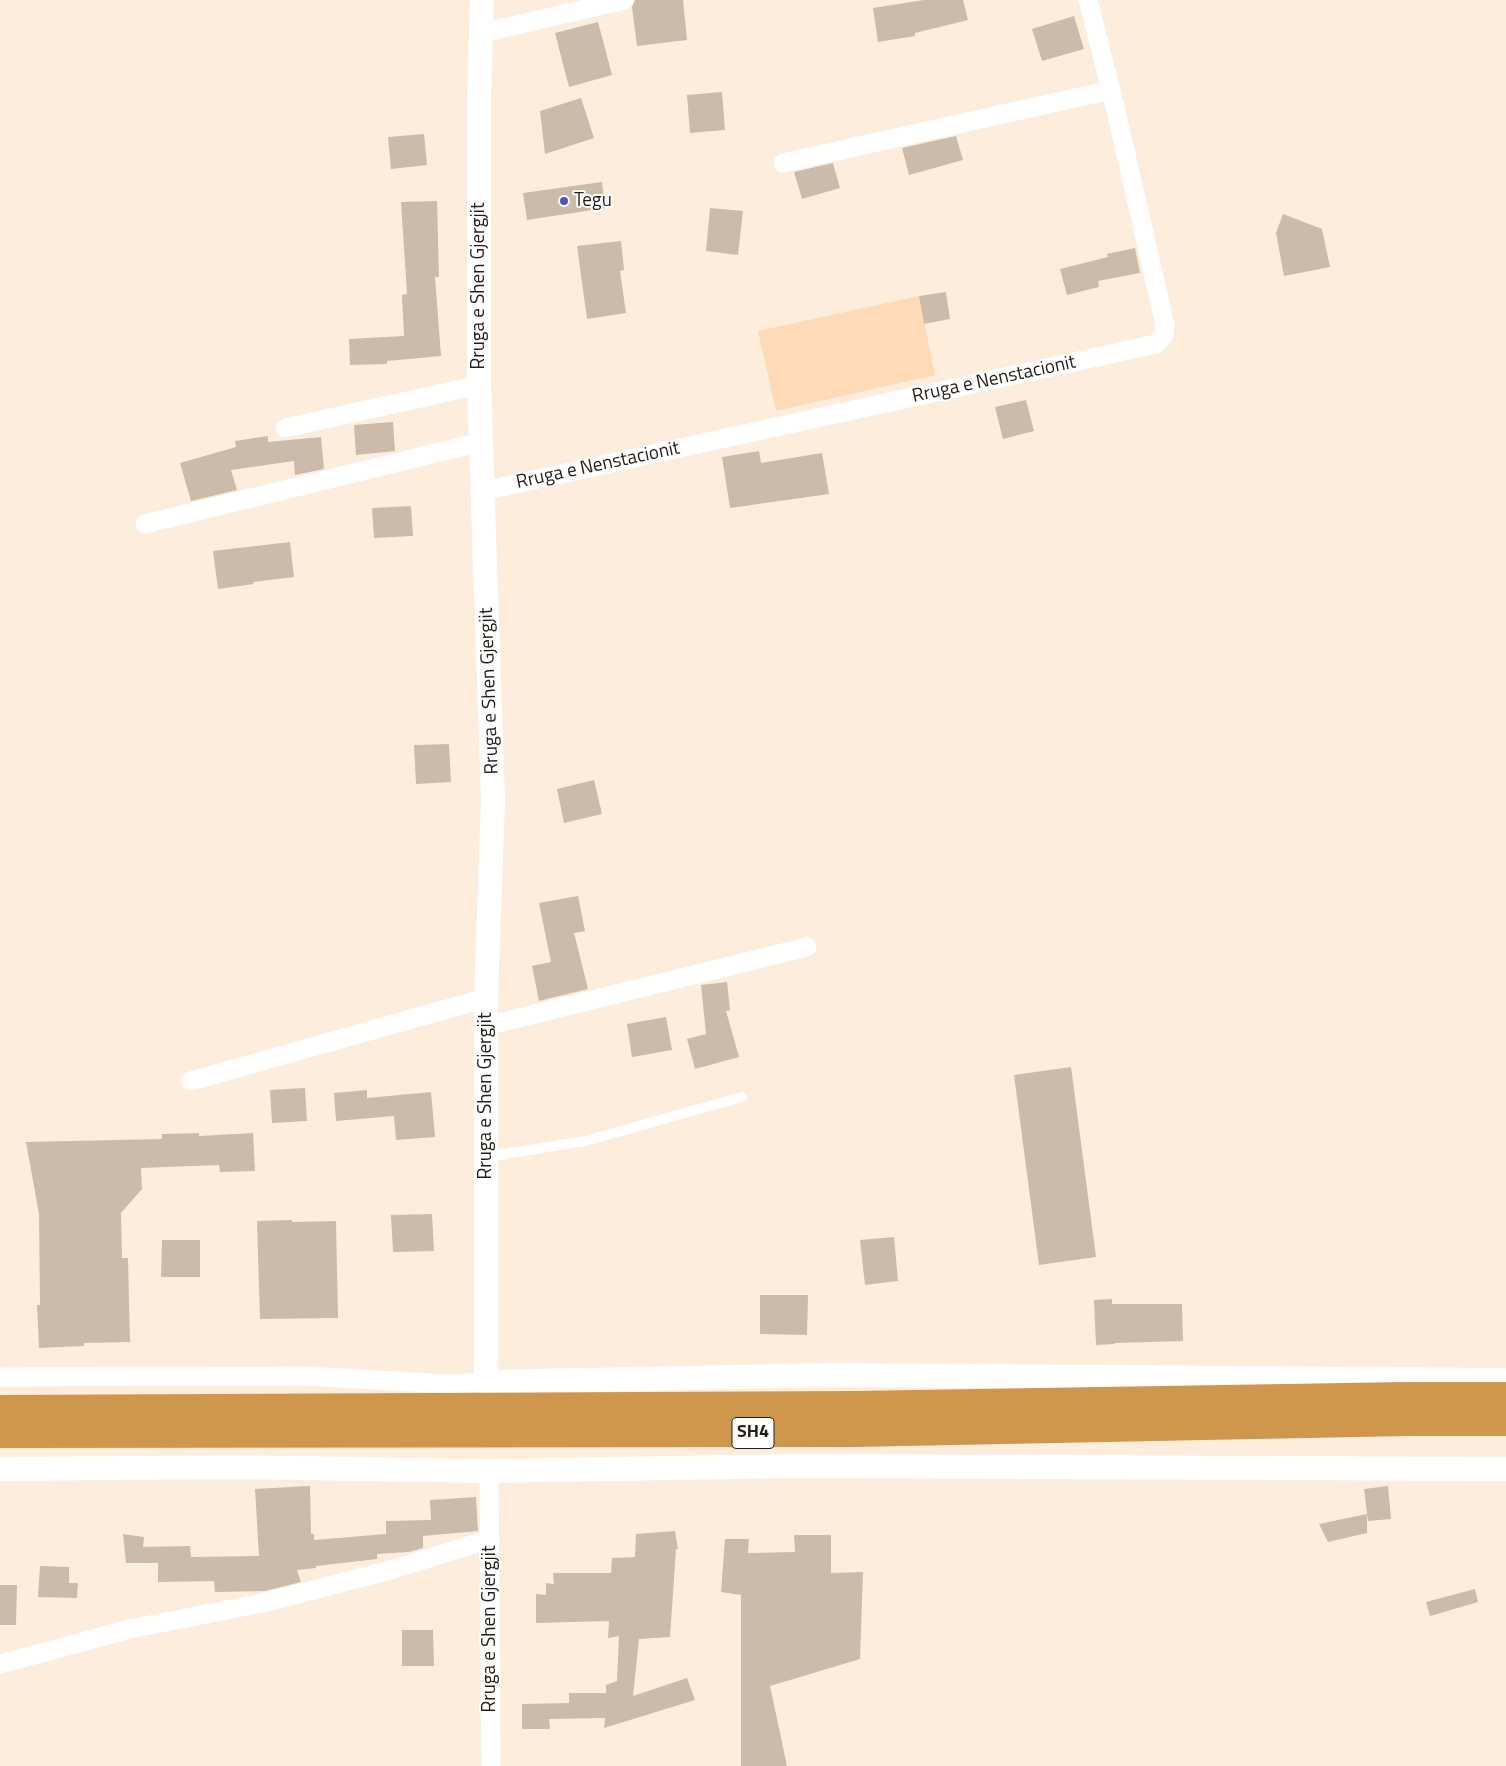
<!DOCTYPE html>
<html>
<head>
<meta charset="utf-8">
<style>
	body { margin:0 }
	canvas { display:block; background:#fdeddd }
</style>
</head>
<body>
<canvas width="1506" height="1766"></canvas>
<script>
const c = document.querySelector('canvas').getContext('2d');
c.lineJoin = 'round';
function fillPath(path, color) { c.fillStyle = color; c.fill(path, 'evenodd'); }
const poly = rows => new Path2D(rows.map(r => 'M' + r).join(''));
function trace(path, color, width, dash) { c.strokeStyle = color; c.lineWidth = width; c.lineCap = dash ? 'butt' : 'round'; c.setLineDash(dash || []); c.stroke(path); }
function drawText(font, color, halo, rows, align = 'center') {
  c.font = font + ' "Titillium Web",sans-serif'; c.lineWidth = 4; c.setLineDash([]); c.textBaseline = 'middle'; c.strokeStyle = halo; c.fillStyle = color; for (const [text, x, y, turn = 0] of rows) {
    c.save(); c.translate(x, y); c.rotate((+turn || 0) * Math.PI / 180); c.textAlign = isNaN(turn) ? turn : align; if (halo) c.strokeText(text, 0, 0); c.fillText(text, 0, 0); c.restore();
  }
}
fillPath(poly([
	[919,296,935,375,776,411,758,331]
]), '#fedbb6');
fillPath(poly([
	[635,0,683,0,687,40,637,46,632,7],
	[924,0,963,0,968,20,915,33,915,36,878,42,873,8],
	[1074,16,1084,49,1042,61,1032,29],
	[598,22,612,75,569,87,555,33],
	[722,92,725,130,690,133,687,95],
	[581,98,594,138,545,154,540,111],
	[424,134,427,165,391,169,388,137],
	[956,136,963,160,909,175,902,148],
	[833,163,840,188,802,199,794,172],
	[602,182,605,208,527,220,523,193],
	[437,201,439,277,435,277,441,356,387,361,387,364,350,365,349,339,404,336,402,295,407,294,401,202],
	[710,208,743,211,738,255,706,251],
	[1283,214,1322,229,1330,267,1284,276,1276,233],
	[621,241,624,270,620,271,626,313,587,319,577,246],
	[1135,248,1140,273,1098,281,1099,287,1067,295,1060,269,1108,257,1107,254],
	[946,292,950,319,924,324,919,296],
	[1026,400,1034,431,1003,439,995,407],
	[393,422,395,451,356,455,354,425],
	[268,436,268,442,321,437,324,469,295,475,294,461,231,470,237,490,191,501,180,463,236,447,235,441],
	[759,451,761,463,822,453,829,494,730,508,722,457],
	[411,506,413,536,374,538,372,508],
	[290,542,294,577,253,582,254,584,218,589,213,551],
	[449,744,451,782,416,784,414,745],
	[594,780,602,814,564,823,557,789],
	[578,896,585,931,574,933,588,989,539,1001,532,966,551,962,539,903],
	[727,982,730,1010,726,1011,739,1057,695,1069,687,1039,706,1034,701,985],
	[666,1017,672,1050,632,1057,627,1024],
	[1071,1067,1096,1257,1039,1265,1014,1075],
	[305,1088,307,1121,272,1123,270,1090],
	[367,1090,367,1098,431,1092,435,1137,396,1140,394,1116,336,1121,334,1093],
	[199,1133,199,1136,253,1133,255,1171,220,1172,219,1165,141,1168,142,1189,121,1213,122,1258,128,1258,130,1342,84,1343,84,1346,39,1348,37,1305,40,1305,39,1214,26,1142,162,1139,162,1134],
	[432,1214,434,1251,393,1252,391,1215],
	[292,1220,292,1222,336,1221,338,1318,260,1319,257,1221],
	[894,1237,898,1281,865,1285,860,1240],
	[162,1240,200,1240,200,1277,161,1277],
	[760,1295,808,1295,807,1335,760,1334],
	[1112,1299,1112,1304,1182,1304,1183,1341,1115,1343,1115,1344,1096,1345,1094,1300],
	[310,1486,311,1534,314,1534,314,1540,386,1534,386,1521,431,1520,430,1500,476,1497,478,1531,423,1536,423,1548,409,1552,377,1554,377,1559,316,1566,316,1568,297,1570,301,1582,265,1591,215,1592,214,1581,158,1582,158,1563,126,1563,123,1534,144,1537,143,1547,190,1546,191,1557,259,1556,255,1489],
	[1388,1486,1391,1519,1368,1521,1364,1489],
	[1367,1514,1367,1533,1328,1542,1319,1524],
	[675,1531,678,1549,676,1549,670,1637,639,1639,633,1696,687,1678,695,1700,604,1728,605,1718,549,1719,550,1729,522,1729,522,1704,569,1703,569,1693,606,1693,606,1685,617,1681,619,1636,608,1638,609,1621,536,1623,536,1594,546,1595,546,1583,554,1584,553,1573,611,1573,612,1558,635,1557,636,1534],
	[794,1535,831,1535,831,1573,863,1572,860,1659,770,1686,787,1766,741,1766,741,1595,721,1592,725,1539,749,1539,748,1553,795,1552],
	[40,1566,69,1567,69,1583,78,1583,77,1598,38,1597],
	[0,1585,17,1585,16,1625,0,1625],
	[1475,1589,1478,1602,1430,1616,1426,1602],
	[402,1630,433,1630,434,1666,402,1666]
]), '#cabbab');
trace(poly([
	[486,1157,585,1141,742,1097]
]), '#fff', 10);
trace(poly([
	[482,33,624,0],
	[783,163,1111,90],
	[285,428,479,385],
	[483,491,1156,344,1164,335,1165,325,1116,111,1088,0],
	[145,524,481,442],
	[486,1026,807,947],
	[191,1081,486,998],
	[0,1377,306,1376,448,1384,486,1382],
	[489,1471,491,1766],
	[0,1664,130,1629,267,1602,394,1569,490,1539]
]), '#fff', 19);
trace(poly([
	[482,0,479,95,479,385,493,800,486,998,486,1382,836,1375,1506,1380],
	[0,1469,234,1467,489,1471,796,1466,1506,1469]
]), '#fff', 24);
trace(poly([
	[0,1409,856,1405,1406,1396,1506,1396],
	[0,1434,854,1433,1406,1422,1506,1422]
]), '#cf974c', 28);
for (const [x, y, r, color] of [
	[564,201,5,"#4f4fc6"]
]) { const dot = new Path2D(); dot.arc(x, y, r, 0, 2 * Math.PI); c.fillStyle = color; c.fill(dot); trace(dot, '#fff', 2); }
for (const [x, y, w] of [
	[753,1433,42]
]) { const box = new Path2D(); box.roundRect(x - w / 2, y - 15.5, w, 31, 4); c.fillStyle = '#fff'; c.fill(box); trace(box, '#241e18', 1); }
drawText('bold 18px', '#241e18', null, [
	["SH4",753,1433]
]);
drawText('19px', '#241e18', '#fff', [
	["Tegu",574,201]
], 'left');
drawText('19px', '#241e18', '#fff', [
	["Rruga e Shen Gjergjit",479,286,-90],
	["Rruga e Nenstacionit",994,380,-12],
	["Rruga e Nenstacionit",598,466,-12],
	["Rruga e Shen Gjergjit",490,691,-92],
	["Rruga e Shen Gjergjit",486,1096,-90],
	["Rruga e Shen Gjergjit",490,1629,-90]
]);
</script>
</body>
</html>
